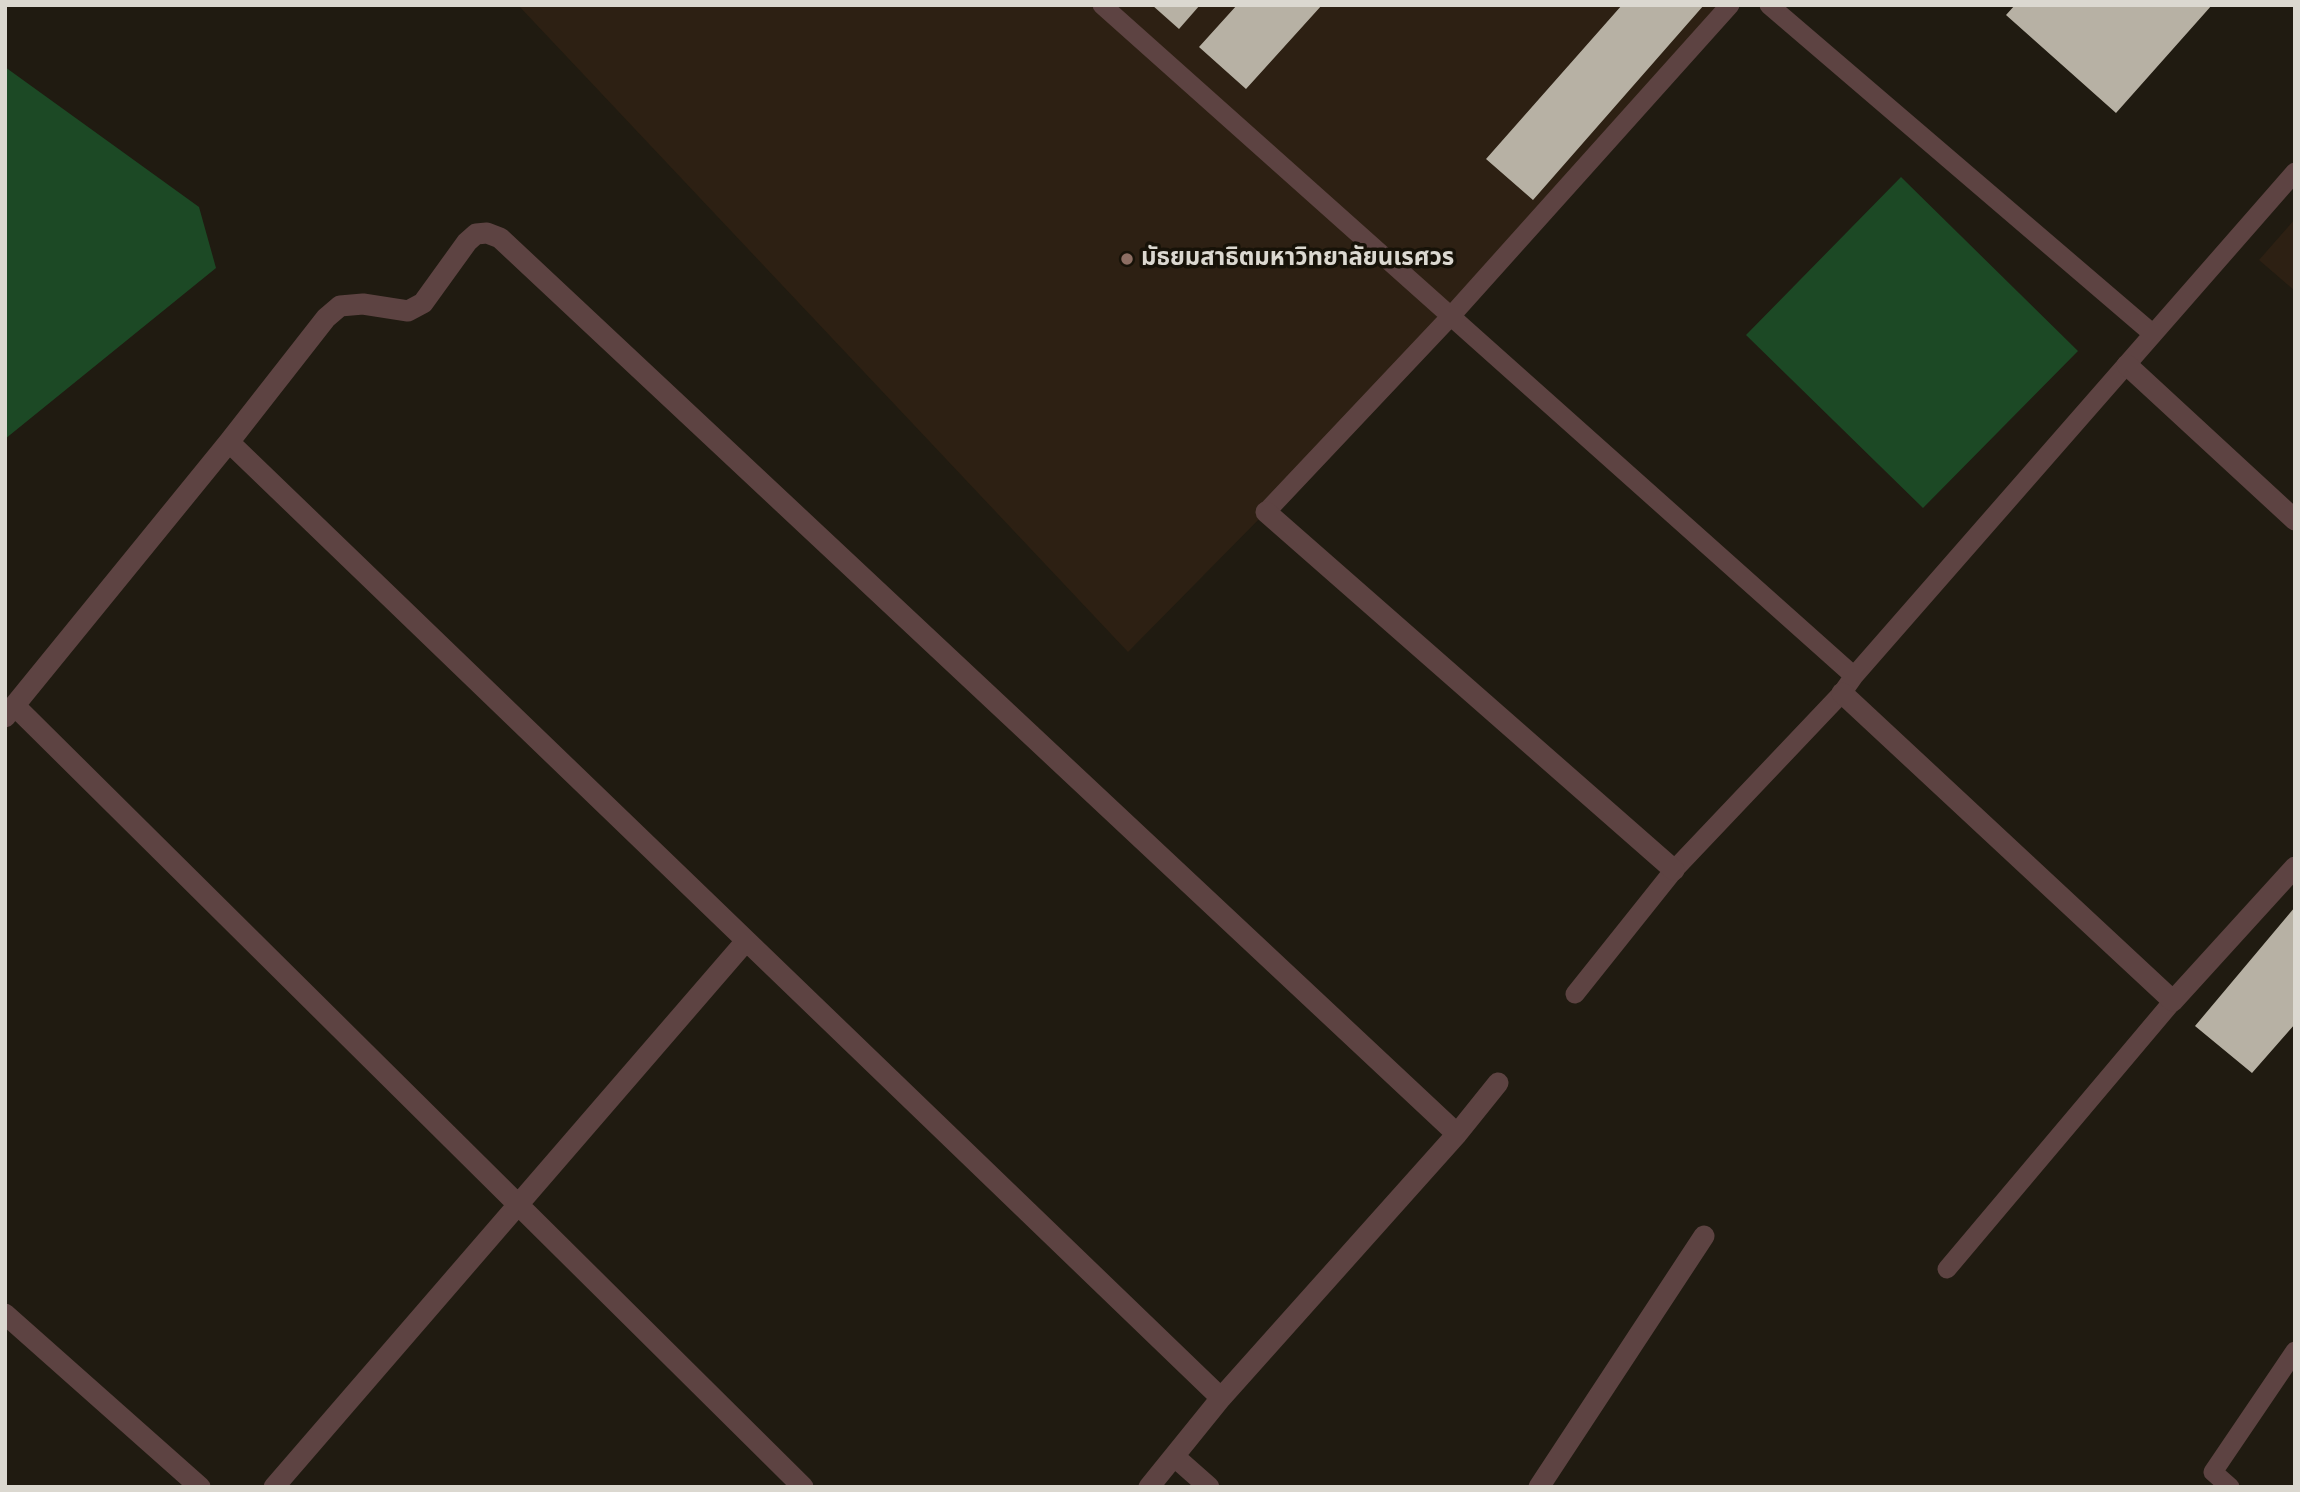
<!DOCTYPE html>
<html>
<head>
<meta charset="utf-8">
<style>
	body { margin:0 }
	#map { position:relative; width:2300px; height:1492px; overflow:hidden; background:#201b11; font-family:"DM Sans",sans-serif }
	canvas { display:block }
	.frame { position:absolute; inset:0; border:7px solid #dbd8d0; pointer-events:none }
</style>
</head>
<body>
<div id="map">
<canvas width="2300" height="1492"></canvas>
<div class="frame"></div>
</div>
<script>
const c = document.querySelector('canvas').getContext('2d');
c.lineJoin = 'round';
function fillPath(path, color) { c.fillStyle = color; c.fill(path, 'evenodd'); }
const poly = rows => new Path2D(rows.map(r => 'M' + r).join(''));
function trace(path, color, width, dash) { c.strokeStyle = color; c.lineWidth = width; c.lineCap = dash ? 'butt' : 'round'; c.setLineDash(dash || []); c.stroke(path); }
function drawText(font, color, halo, rows, align = 'center') {
  c.font = font + ' "DM Sans","Noto Sans Thai",sans-serif'; c.lineWidth = 7; c.setLineDash([]); c.textBaseline = 'middle'; c.strokeStyle = halo; c.fillStyle = color; for (const [text, x, y, turn = 0] of rows) {
    c.save(); c.translate(x, y); c.rotate((+turn || 0) * Math.PI / 180); c.textAlign = isNaN(turn) ? turn : align; if (halo) c.strokeText(text, 0, 0); c.fillText(text, 0, 0); c.restore();
  }
}
fillPath(poly([
	[518,5,1730,5,1266,512,1128,652],
	[2295,219,2295,291,2259,260]
]), '#2d2013');
fillPath(poly([
	[5,67,199,207,216,268,5,439],
	[1901,177,2078,351,1923,508,1746,335]
]), '#1c4925');
fillPath(poly([
	[1152,5,1200,5,1179,29],
	[1237,5,1322,5,1246,89,1199,47],
	[1622,5,1704,5,1533,200,1486,159],
	[2015,5,2212,5,2116,113,2006,15],
	[2295,907,2295,1024,2252,1073,2195,1026]
]), '#b7b1a4');
trace(poly([
	[1102,5,1854,676],
	[1769,5,2153,334],
	[1266,512,1451,316,1730,5],
	[1575,994,1674,870,1842,693,1854,676,2295,172],
	[1947,1269,2173,1001],
	[2230,1487,2213,1472,2295,1351]
]), '#5d4342', 19);
trace(poly([
	[2127,365,2295,520],
	[229,442,1221,1398],
	[1266,512,1674,870],
	[1842,693,2173,1001,2295,867],
	[15,706,803,1487],
	[5,717,229,442,326,318,340,306,363,304,408,311,423,303,467,242,476,234,487,233,500,238,1457,1134,1498,1083],
	[5,1314,200,1487],
	[1175,1457,1209,1487],
	[274,1487,746,941],
	[1149,1487,1221,1398,1457,1134],
	[1539,1487,1704,1236]
]), '#5d4342', 21);
for (const [x, y, r, color] of [
	[1127,259,7,"#8d6e63"]
]) { const dot = new Path2D(); dot.arc(x, y, r, 0, 2 * Math.PI); c.fillStyle = color; c.fill(dot); trace(dot, '#171208', 2.5); }
drawText('bold 24px', '#dbd8d0', '#171208', [
	["มัธยมสาธิตมหาวิทยาลัยนเรศวร",1141,259]
], 'left');
</script>
</body>
</html>
